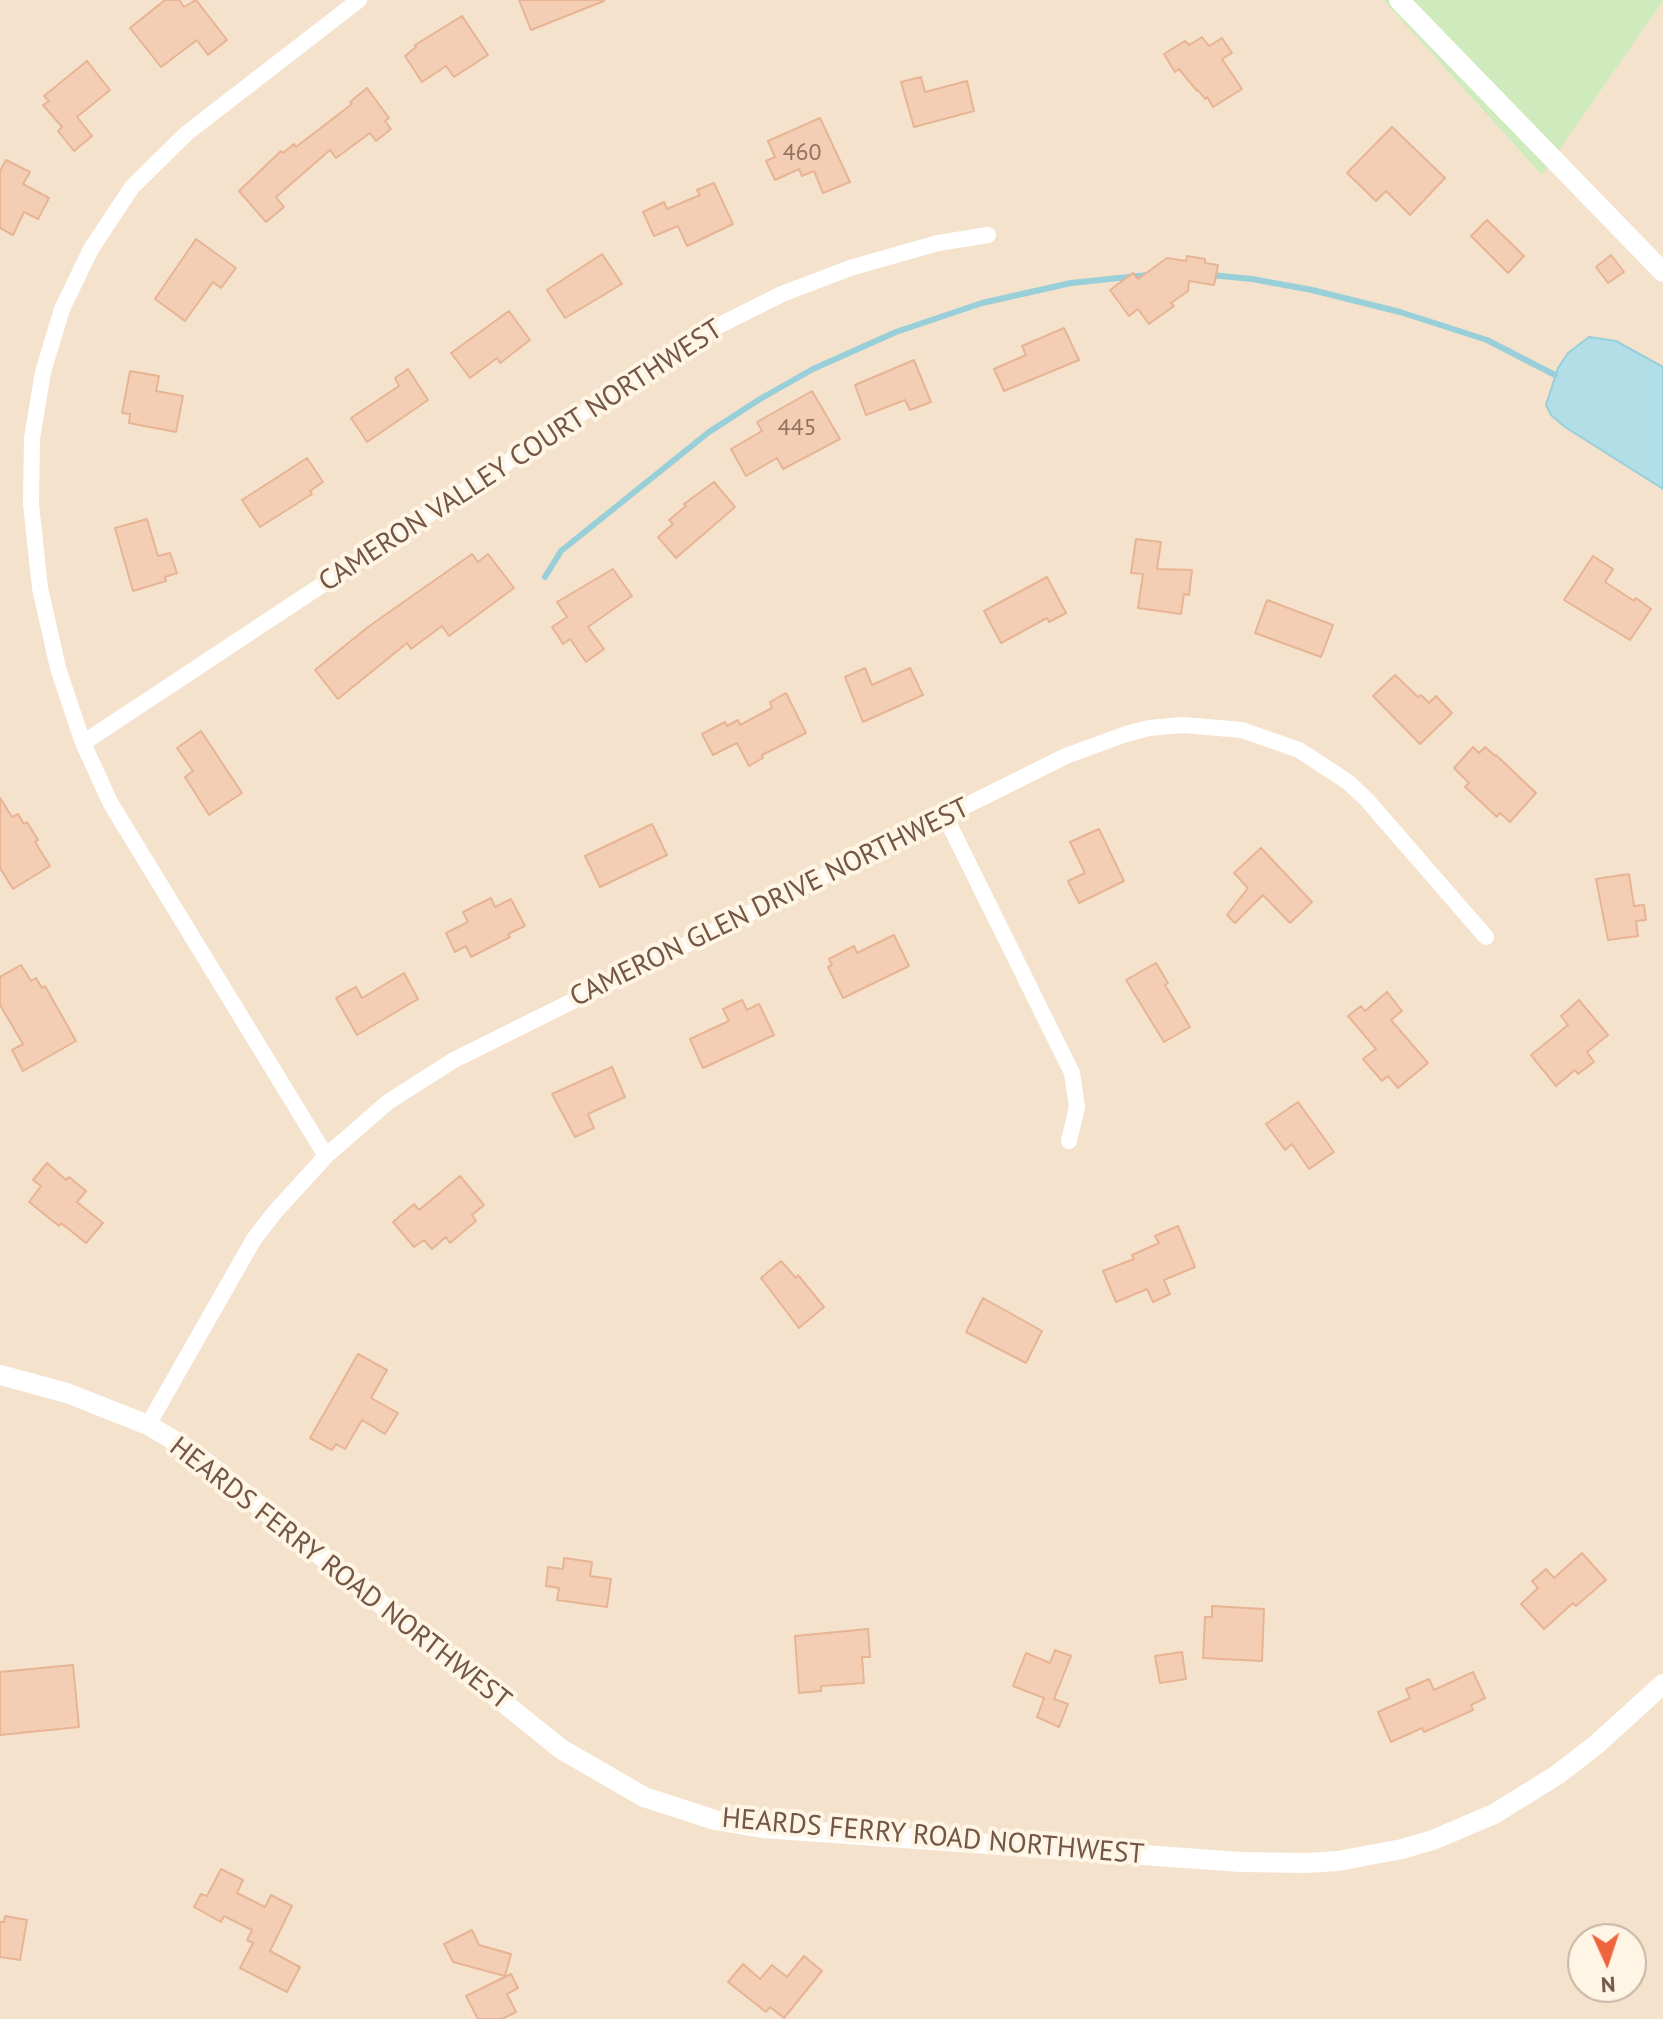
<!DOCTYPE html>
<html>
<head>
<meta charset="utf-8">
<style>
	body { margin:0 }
	#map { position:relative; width:1663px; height:2019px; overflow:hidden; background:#fdf1dd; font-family:"PT Sans",sans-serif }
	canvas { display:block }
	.north { position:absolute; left:1567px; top:1923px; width:80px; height:80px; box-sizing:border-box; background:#fff5e5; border:2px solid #c7b5a5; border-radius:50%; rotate:177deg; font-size:22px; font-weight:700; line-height:32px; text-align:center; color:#735645 }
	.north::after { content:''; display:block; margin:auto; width:28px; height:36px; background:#ee643c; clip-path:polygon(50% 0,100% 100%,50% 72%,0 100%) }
</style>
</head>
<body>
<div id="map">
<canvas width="1663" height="2019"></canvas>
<div class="north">N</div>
</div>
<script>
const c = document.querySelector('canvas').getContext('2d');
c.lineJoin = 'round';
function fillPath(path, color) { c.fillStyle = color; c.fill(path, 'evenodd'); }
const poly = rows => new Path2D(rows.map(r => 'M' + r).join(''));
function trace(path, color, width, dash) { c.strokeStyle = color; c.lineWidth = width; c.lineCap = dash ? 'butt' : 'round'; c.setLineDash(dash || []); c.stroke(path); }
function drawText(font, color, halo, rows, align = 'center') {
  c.font = font + ' "PT Sans",sans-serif'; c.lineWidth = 8; c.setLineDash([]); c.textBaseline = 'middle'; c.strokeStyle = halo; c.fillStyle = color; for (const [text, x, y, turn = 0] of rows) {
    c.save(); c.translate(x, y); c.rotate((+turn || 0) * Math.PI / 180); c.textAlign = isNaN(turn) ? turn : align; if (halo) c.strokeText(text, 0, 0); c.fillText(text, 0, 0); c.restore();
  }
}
fillPath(poly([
	[0,0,1383,0,1542,175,1663,1,1663,2019,0,2019],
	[1583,1939,1631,1939,1631,1987,1583,1987]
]), '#f5e2cc');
fillPath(poly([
	[1383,0,1663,0,1663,1,1542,175]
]), '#cfeabc');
const water = poly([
	[1589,337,1616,341,1663,367,1663,489,1565,427,1551,415,1546,405,1558,368,1568,353,1589,337]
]);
fillPath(water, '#b2dfe7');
trace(water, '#98cfd9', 2);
trace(poly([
	[1211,275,1252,279,1312,290,1400,312,1487,340,1555,375],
	[545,577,561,551,709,432,760,399,813,369,896,332,982,303,1071,283,1148,275]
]), '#98cfd9', 6);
const building = poly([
	[165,0,179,0,184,7,196,0,227,40,208,55,197,40,161,67,130,28,165,0],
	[519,0,604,0,604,1,531,30,519,0],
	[462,16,488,55,454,77,446,66,422,82,405,56,416,47,415,45,462,16],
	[1202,37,1209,46,1222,38,1232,53,1222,59,1242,89,1213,107,1207,97,1205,99,1198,90,1197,91,1179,69,1175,72,1164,54,1185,41,1189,45,1202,37],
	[87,61,110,90,77,117,92,136,74,151,58,131,62,127,43,105,49,101,44,96,87,61],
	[921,77,925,92,967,81,974,111,914,127,901,82,921,77],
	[367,88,389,118,385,121,391,129,376,141,370,133,336,158,330,150,276,197,284,207,266,222,239,191,281,151,283,153,294,144,296,147,352,104,350,102,367,88],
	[820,118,850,182,823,193,814,171,802,176,799,169,775,180,766,161,775,157,768,141,820,118],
	[1392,127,1445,178,1410,215,1386,191,1376,201,1347,173,1392,127],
	[6,160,30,172,23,184,49,198,38,219,24,212,13,235,0,228,0,171,6,160],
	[714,183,733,224,687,246,678,226,654,236,643,212,664,202,667,209,700,195,697,190,714,183],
	[1487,220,1524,256,1508,273,1471,236,1487,220],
	[196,239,236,268,221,288,213,282,185,321,155,299,196,239],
	[602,254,622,284,565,318,547,290,602,254],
	[1611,255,1624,272,1608,283,1596,267,1611,255],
	[1187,256,1205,259,1205,263,1218,265,1214,285,1189,281,1188,291,1171,303,1174,306,1149,324,1138,309,1129,316,1110,290,1133,273,1138,279,1167,258,1186,261,1187,256],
	[509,311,530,340,500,363,497,358,470,378,451,353,509,311],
	[1064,328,1079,360,1004,391,994,369,1026,355,1022,346,1064,328],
	[914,360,931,402,910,410,905,400,866,415,855,385,914,360],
	[408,369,428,400,367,442,351,418,399,386,395,378,408,369],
	[130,371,159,376,156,391,183,396,176,432,129,423,130,414,122,413,130,371],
	[812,391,840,439,783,469,777,458,746,476,731,449,762,431,757,422,812,391],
	[307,458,323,482,310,491,312,494,260,527,242,500,307,458],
	[714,482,735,507,676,558,658,537,673,524,669,520,686,506,684,504,714,482],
	[147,519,158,556,170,553,177,573,165,577,166,581,133,591,115,528,147,519],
	[1136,539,1161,542,1157,569,1192,570,1189,595,1184,594,1181,614,1138,608,1143,574,1131,573,1136,539],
	[472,554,478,562,488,554,514,588,449,636,442,626,411,649,407,643,338,699,315,670,368,627,472,554],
	[1593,556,1613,569,1605,582,1634,601,1636,598,1651,609,1630,640,1564,600,1593,556],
	[613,569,632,596,588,627,604,649,586,662,570,639,563,644,552,627,567,617,557,602,613,569],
	[1047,577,1066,613,1049,622,1047,618,1001,643,984,611,1047,577],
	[1267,600,1333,625,1321,657,1255,633,1267,600],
	[865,668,872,685,910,668,923,695,863,722,845,677,865,668],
	[1395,675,1418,697,1421,695,1429,703,1436,696,1452,713,1420,744,1373,696,1395,675],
	[786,693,806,733,762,755,763,758,749,766,737,743,713,755,702,734,725,722,727,726,738,720,740,725,772,708,770,702,786,693],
	[201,731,242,793,209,815,185,777,193,771,177,748,201,731],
	[1473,747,1479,753,1485,747,1495,756,1496,755,1536,793,1510,822,1500,813,1497,817,1465,787,1469,783,1454,768,1473,747],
	[0,798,12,817,18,814,24,824,27,822,38,840,35,842,50,866,13,889,0,868,0,798],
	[652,824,667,855,600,887,585,856,652,824],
	[1099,829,1124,881,1079,903,1068,881,1085,873,1070,842,1099,829],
	[1261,848,1312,902,1290,923,1263,895,1235,923,1227,915,1248,888,1234,873,1261,848],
	[1629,874,1634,906,1644,905,1646,920,1636,921,1638,936,1608,940,1596,879,1629,874],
	[491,898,495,907,511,899,525,926,508,934,510,937,471,957,466,946,455,952,446,933,468,922,463,912,491,898],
	[894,935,909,966,843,998,828,967,832,965,829,959,854,946,857,953,894,935],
	[1156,963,1168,983,1165,985,1190,1027,1164,1042,1126,980,1156,963],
	[21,965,31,981,36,978,42,988,45,986,76,1041,23,1071,12,1050,23,1044,0,1005,0,977,21,965],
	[404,973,418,999,357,1035,336,998,356,987,362,998,404,973],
	[1387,992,1402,1011,1391,1020,1428,1063,1398,1088,1388,1076,1382,1081,1363,1059,1376,1049,1348,1016,1361,1006,1365,1011,1387,992],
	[742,1000,747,1010,759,1004,774,1035,703,1068,690,1039,729,1021,723,1009,742,1000],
	[1579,1000,1608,1035,1587,1052,1594,1062,1578,1074,1575,1070,1556,1086,1531,1055,1568,1025,1561,1016,1579,1000],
	[612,1067,625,1097,588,1114,594,1128,575,1137,552,1094,612,1067],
	[1298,1102,1334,1152,1309,1169,1292,1144,1285,1150,1266,1124,1298,1102],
	[47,1163,66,1180,69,1177,86,1191,77,1202,103,1223,86,1243,61,1223,59,1226,29,1202,41,1186,33,1180,47,1163],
	[460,1176,484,1205,472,1215,476,1221,450,1243,446,1237,432,1249,424,1240,414,1247,393,1222,414,1204,419,1210,460,1176],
	[1178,1226,1195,1267,1164,1280,1170,1294,1153,1302,1147,1289,1116,1302,1103,1271,1134,1259,1132,1255,1159,1243,1155,1236,1178,1226],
	[781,1261,796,1278,798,1275,824,1307,799,1328,761,1278,781,1261],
	[983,1298,1042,1331,1026,1363,966,1332,983,1298],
	[358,1354,387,1370,371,1398,398,1413,385,1434,362,1420,345,1449,336,1444,332,1450,310,1438,358,1354],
	[1582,1553,1606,1580,1576,1606,1573,1603,1544,1629,1521,1604,1538,1588,1532,1581,1546,1569,1554,1578,1582,1553],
	[564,1558,592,1562,590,1576,611,1579,607,1607,557,1600,559,1588,546,1586,548,1567,563,1569,564,1558],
	[1212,1606,1264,1609,1262,1661,1203,1658,1205,1617,1212,1617,1212,1606],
	[868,1629,870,1657,862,1657,864,1683,821,1686,821,1691,799,1693,795,1636,868,1629],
	[1055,1650,1071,1656,1054,1699,1068,1704,1059,1727,1037,1717,1044,1698,1013,1686,1026,1653,1050,1663,1055,1650],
	[1182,1652,1186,1679,1160,1683,1155,1656,1182,1652],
	[73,1665,79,1727,0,1735,0,1672,73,1665],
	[1473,1672,1485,1698,1471,1705,1473,1710,1424,1732,1422,1728,1391,1742,1378,1712,1410,1698,1406,1689,1429,1679,1434,1690,1473,1672],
	[221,1869,243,1880,237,1893,265,1907,271,1895,292,1906,270,1951,300,1967,287,1992,240,1968,253,1943,247,1940,252,1930,224,1916,221,1922,194,1907,201,1894,207,1896,221,1869],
	[5,1916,27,1920,20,1960,0,1957,0,1922,4,1922,5,1916],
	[472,1930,479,1945,511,1954,505,1976,453,1962,444,1944,472,1930],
	[804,1956,822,1971,784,2018,770,2007,766,2012,728,1982,743,1964,760,1979,772,1965,787,1977,804,1956],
	[511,1974,518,1988,507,1994,516,2012,502,2019,478,2019,466,1996,511,1974]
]);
fillPath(building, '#f4ceb4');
trace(building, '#e7b494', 2);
trace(poly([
	[83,743,668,356,716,327,782,294,850,268,938,243,988,235],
	[945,816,1072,1073,1077,1107,1069,1141],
	[326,1156,111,804,83,743,58,668,40,588,31,504,32,438,43,372,62,309,91,249,132,187,187,133,359,0],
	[148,1425,254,1239,275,1212,326,1156,388,1102,454,1060,1066,756,1126,734,1149,728,1183,725,1242,730,1299,750,1348,782,1367,800,1486,937]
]), '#fff', 16);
trace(poly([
	[1399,0,1663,272],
	[0,1375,67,1393,148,1425,170,1438,205,1462,561,1749,644,1797,715,1820,763,1828,1241,1862,1306,1863,1338,1861,1402,1849,1433,1840,1494,1814,1557,1775,1597,1744,1663,1684]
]), '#fff', 20);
drawText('24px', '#937461', null, [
	["460",802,153],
	["445",797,428]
]);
drawText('28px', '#735645', '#fff5e5', [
	["CAMERON VALLEY COURT NORTHWEST",521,456,-33],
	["CAMERON GLEN DRIVE NORTHWEST",770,903,-26],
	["HEARDS FERRY ROAD NORTHWEST",340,1574,38],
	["HEARDS FERRY ROAD NORTHWEST",933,1837,5]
]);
</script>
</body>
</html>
